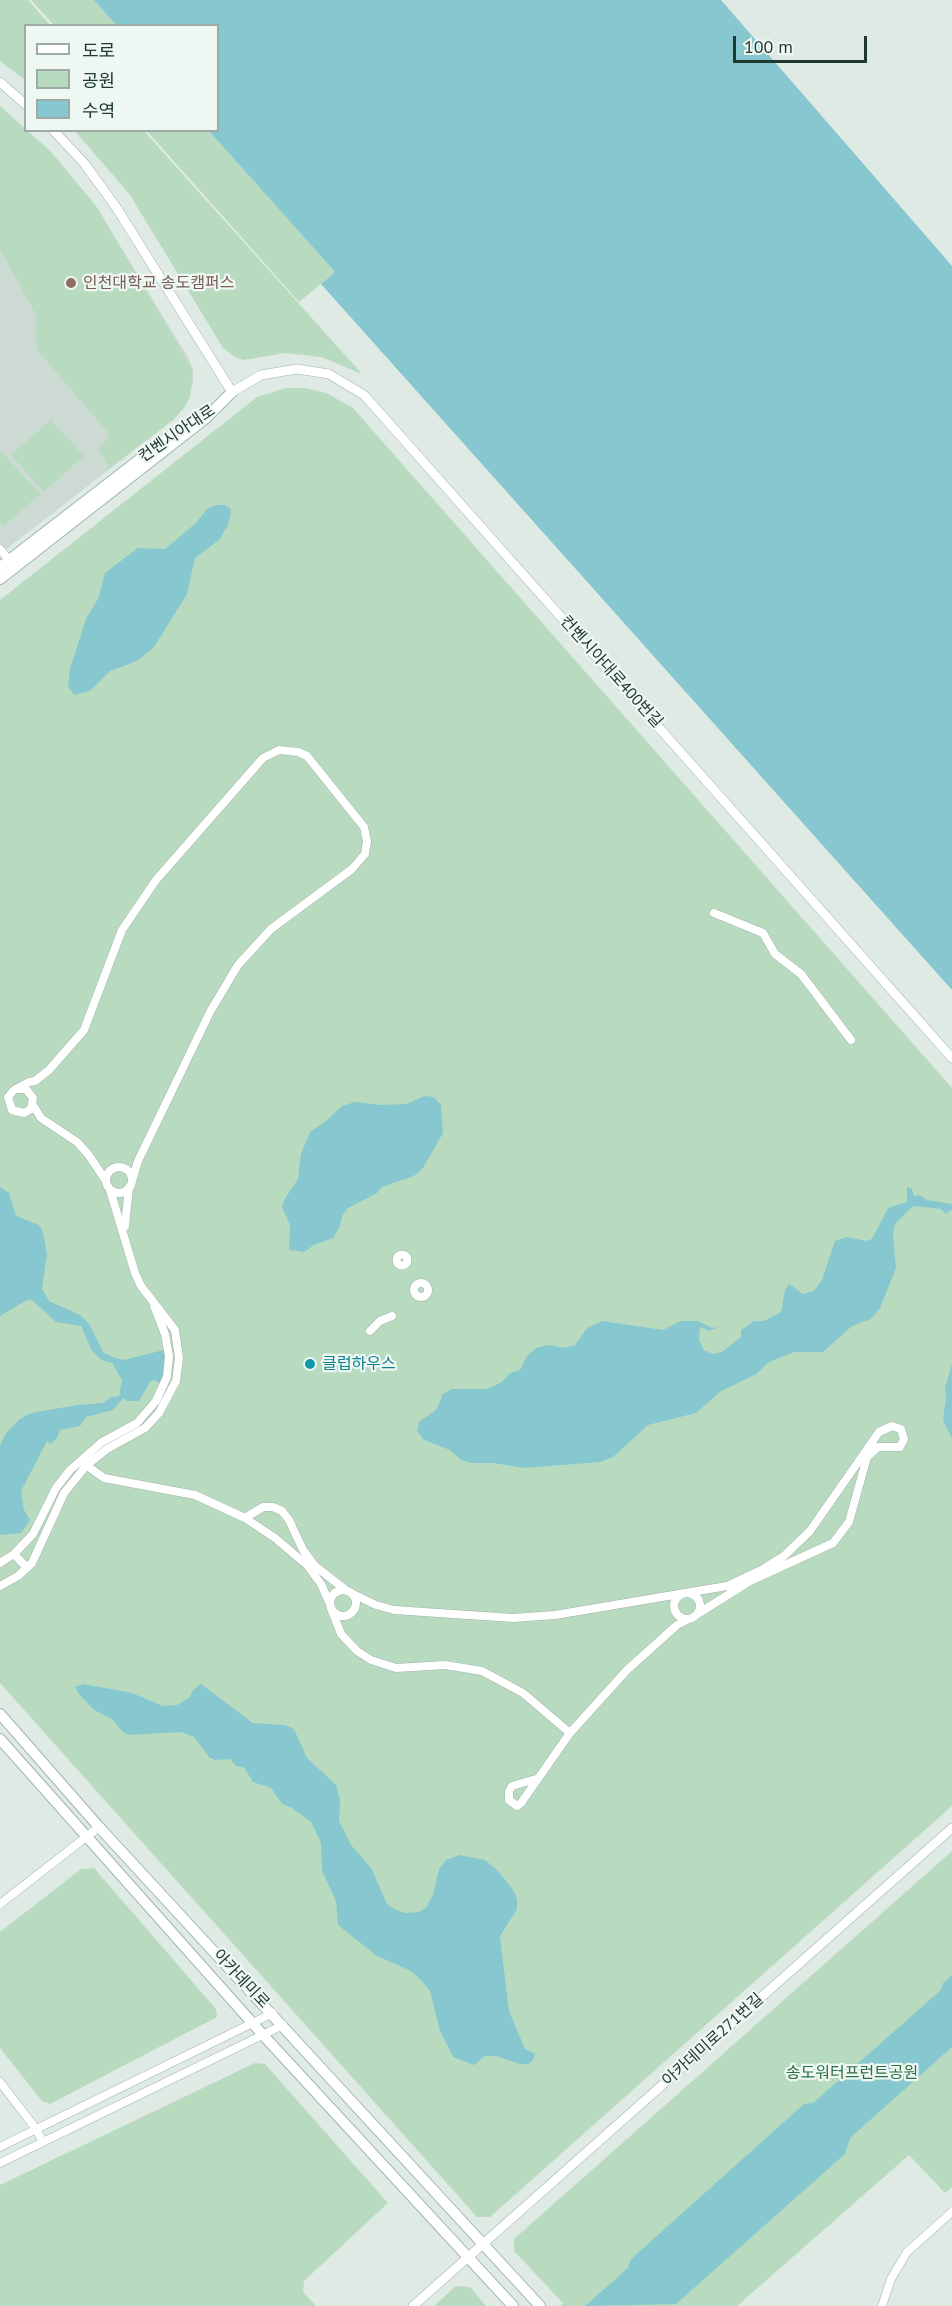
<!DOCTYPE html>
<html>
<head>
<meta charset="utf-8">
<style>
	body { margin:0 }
	#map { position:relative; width:952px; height:2306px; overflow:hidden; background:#dfeae5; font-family:"PT Sans","Noto Sans KR",sans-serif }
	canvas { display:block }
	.legend { position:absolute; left:24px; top:24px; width:195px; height:108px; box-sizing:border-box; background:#eff7f3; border:2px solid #9caba6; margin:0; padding:8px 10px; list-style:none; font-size:18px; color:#203a32 }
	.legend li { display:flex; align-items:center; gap:12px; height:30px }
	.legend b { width:30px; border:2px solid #9caba6 }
	.scale { position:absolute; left:733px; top:36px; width:134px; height:27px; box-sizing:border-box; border:3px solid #203a32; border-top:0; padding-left:8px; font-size:18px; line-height:21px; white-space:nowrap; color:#203a32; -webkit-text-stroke:4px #eff7f3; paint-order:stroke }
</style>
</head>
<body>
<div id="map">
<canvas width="952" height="2306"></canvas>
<ul class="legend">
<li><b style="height:8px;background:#fff"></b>도로</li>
<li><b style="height:16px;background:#b8dbc0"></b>공원</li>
<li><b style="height:16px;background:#87c7cf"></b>수역</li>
</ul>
<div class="scale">100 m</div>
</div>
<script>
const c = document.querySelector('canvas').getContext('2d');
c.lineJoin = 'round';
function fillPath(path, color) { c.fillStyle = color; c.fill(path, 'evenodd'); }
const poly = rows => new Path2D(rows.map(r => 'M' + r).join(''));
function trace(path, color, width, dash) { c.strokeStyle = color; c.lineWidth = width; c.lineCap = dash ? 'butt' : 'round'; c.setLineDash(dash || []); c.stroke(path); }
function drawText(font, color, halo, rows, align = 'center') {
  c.font = font + ' "PT Sans","Noto Sans KR",sans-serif'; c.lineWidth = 4.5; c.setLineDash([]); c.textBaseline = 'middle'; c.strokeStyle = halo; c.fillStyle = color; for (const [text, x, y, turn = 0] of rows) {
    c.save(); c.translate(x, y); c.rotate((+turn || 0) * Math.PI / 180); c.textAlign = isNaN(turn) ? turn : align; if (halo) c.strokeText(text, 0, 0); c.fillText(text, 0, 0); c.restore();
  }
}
fillPath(poly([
	[0,106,51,152,96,206,189,359,193,370,193,381,190,397,173,420,0,554]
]), '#cddad4');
fillPath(poly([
	[0,0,28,0,50,25,26,26,25,80,0,61],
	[31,0,94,0,116,25,54,25],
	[0,106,51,152,96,206,193,370,190,397,184,408,173,420,109,469,99,449,110,435,39,352,35,339,37,317,0,249],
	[75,131,144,131,362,374,321,357,285,353,244,360,235,357,223,348,130,195],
	[147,131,209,131,335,272,299,302],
	[286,388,306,388,326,393,353,408,952,1088,952,1806,490,2217,477,2217,0,1683,0,600,257,397],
	[51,420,84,456,44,492,11,455],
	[0,450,40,494,3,527,0,524],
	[952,1851,952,2187,945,2193,909,2155,737,2306,560,2306,563,2303,514,2251,514,2239],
	[94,1868,216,2009,217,2017,50,2104,42,2101,0,2048,0,1932,81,1869],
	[255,2063,265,2064,388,2203,304,2281,303,2292,316,2306,0,2306,0,2185],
	[456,2286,470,2287,486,2306,434,2306]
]), '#b8dbc0');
fillPath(poly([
	[94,0,721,0,952,266,952,990,321,284,335,272,209,131,218,130,218,26,116,25],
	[216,505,224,505,230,508,231,513,228,525,219,540,195,558,187,594,154,647,137,661,110,671,90,691,74,695,68,686,70,669,86,619,98,599,105,573,138,548,165,549,196,523,207,509],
	[424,1096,434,1097,441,1105,443,1133,423,1168,414,1176,382,1187,377,1193,348,1208,342,1216,340,1226,333,1238,314,1245,304,1252,289,1250,290,1225,282,1207,284,1200,298,1179,301,1154,310,1132,326,1121,342,1106,355,1102,381,1105,407,1104],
	[0,1187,9,1193,16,1216,39,1225,43,1232,47,1254,42,1289,49,1301,80,1315,89,1324,103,1352,115,1358,123,1360,164,1350,165,1372,161,1384,154,1380,150,1382,139,1401,126,1401,123,1398,113,1410,86,1417,80,1426,60,1430,57,1438,50,1444,47,1441,21,1491,24,1510,30,1520,21,1533,0,1535,0,1445,7,1432,20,1419,31,1413,77,1405,103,1403,111,1397,119,1396,122,1380,112,1363,102,1360,92,1351,81,1326,56,1322,32,1300,27,1300,0,1316],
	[907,1187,912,1189,914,1196,919,1195,927,1200,952,1204,952,1209,946,1214,941,1209,913,1206,895,1224,893,1235,896,1268,880,1308,871,1319,852,1326,823,1352,794,1352,769,1362,755,1375,721,1391,696,1413,648,1425,613,1457,600,1462,525,1468,493,1463,470,1463,461,1460,450,1450,424,1440,417,1431,419,1422,436,1410,443,1394,452,1389,487,1389,502,1382,510,1373,520,1370,527,1356,536,1348,548,1345,565,1348,575,1345,587,1328,602,1321,663,1330,681,1321,698,1321,712,1328,719,1327,709,1331,700,1327,699,1340,704,1350,713,1354,722,1352,741,1337,741,1330,754,1321,764,1321,781,1312,785,1290,789,1284,803,1294,814,1291,822,1280,835,1241,847,1237,866,1241,872,1239,888,1208,907,1202],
	[952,1364,952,1438,943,1420,946,1398,945,1388],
	[83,1684,132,1693,163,1706,177,1705,189,1698,193,1690,201,1684,253,1723,285,1725,294,1729,307,1758,336,1785,340,1800,339,1821,351,1845,371,1868,387,1904,396,1910,406,1913,419,1912,426,1908,433,1895,439,1869,446,1860,459,1855,485,1860,497,1870,512,1888,517,1899,517,1909,500,1936,509,2011,525,2049,535,2054,533,2060,529,2064,520,2064,496,2056,485,2056,474,2065,453,2057,440,2031,430,1991,419,1978,409,1970,377,1956,338,1925,336,1901,322,1871,321,1843,311,1822,292,1808,282,1804,271,1788,253,1782,244,1767,236,1766,230,1759,215,1760,209,1757,194,1737,181,1732,129,1735,123,1732,112,1719,94,1710,79,1694,75,1687],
	[952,1975,952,2047,850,2138,845,2154,676,2304,585,2306,628,2268,631,2259,804,2104,813,2103,941,1990,943,1983]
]), '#87c7cf');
const minor = poly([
	[0,549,9,560],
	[714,913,763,933,775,954,801,974,851,1040],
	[17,1089,26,1089,33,1098,31,1109,24,1113,12,1110,8,1097,14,1090,29,1082,35,1081,49,1070,84,1030,122,930,156,880,263,758,279,750,298,752,307,756,364,827,367,841,365,854,352,869,271,929,238,965,210,1012,138,1161,132,1181],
	[33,1105,41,1118,77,1142,88,1154,106,1181],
	'106 1180a13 13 0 1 1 26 0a13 13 0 1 1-26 0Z',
	[125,1226,129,1187],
	'396.5 1260a5.5 5.5 0 1 1 11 0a5.5 5.5 0 1 1-11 0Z',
	'414 1290a7 7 0 1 1 14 0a7 7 0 1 1-14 0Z',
	[370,1331,380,1321,392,1316],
	[83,1463,104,1478,195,1495,245,1518,275,1538,307,1565,321,1584,330,1604],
	[245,1518,263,1507,273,1507,282,1511,289,1520,303,1550,315,1566,347,1591],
	[14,1554,27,1568],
	[0,1563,14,1554,33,1534,56,1488,70,1470,102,1442,137,1423,156,1401,167,1377,169,1356,165,1334,154,1306],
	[0,1586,18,1576,32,1563,64,1493,86,1466,107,1449,145,1428,159,1413,176,1381,179,1358,175,1330,141,1286,135,1273,110,1190],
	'330 1603a13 13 0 1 1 26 0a13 13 0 1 1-26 0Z',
	[351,1593,376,1605,394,1610,513,1618,555,1615,727,1586,763,1569,784,1556,810,1531,879,1432,892,1426,901,1429,904,1439,900,1447,878,1447,867,1457,849,1522,833,1543,750,1581,696,1615],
	'674 1606a13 13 0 1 1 26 0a13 13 0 1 1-26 0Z',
	[331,1608,341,1634,357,1651,371,1660,396,1668,445,1665,482,1671,523,1693,570,1733],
	[536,1779,512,1786,509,1791,509,1800,517,1806,521,1803,570,1733,627,1670,677,1625,689,1619],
	[0,1904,99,1827],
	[0,2082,36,2129,43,2142],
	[0,2147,273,2013],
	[0,2163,283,2025],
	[882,2306,891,2279,907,2252,952,2212]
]);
const tertiary = poly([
	[0,82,26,105],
	[53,130,84,163,116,207,232,392,261,375,297,369,329,374,364,395,952,1058],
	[413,2306,952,1828]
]);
const secondary = poly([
	[0,567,175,432,196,419],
	[0,579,206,418,232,392],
	[0,1714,99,1827,540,2306],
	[0,1739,263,2035,513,2306]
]);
trace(minor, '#a2b2ac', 9);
trace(tertiary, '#a2b2ac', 10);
trace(secondary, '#9eb6ac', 12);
trace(minor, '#fff', 8);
trace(tertiary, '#fff', 9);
trace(secondary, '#fff', 10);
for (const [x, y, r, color] of [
	[71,283,6,"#8d6e63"],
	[310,1364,6,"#0f9aa8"]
]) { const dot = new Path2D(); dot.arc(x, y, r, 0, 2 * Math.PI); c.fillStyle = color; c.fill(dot); trace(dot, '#eff7f3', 2); }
drawText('16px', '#785e54', '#eff7f3', [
	["인천대학교 송도캠퍼스",83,283]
], 'left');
drawText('16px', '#203a32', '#eff7f3', [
	["컨벤시아대로",177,434,-34],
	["컨벤시아대로400번길",611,672,48],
	["아카데미로",241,1979,47],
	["아카데미로271번길",713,2040,-42]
]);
drawText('16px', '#0d838f', '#eff7f3', [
	["클럽하우스",322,1364]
], 'left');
drawText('16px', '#2b7043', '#eff7f3', [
	["송도워터프런트공원",852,2073]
]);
</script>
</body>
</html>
